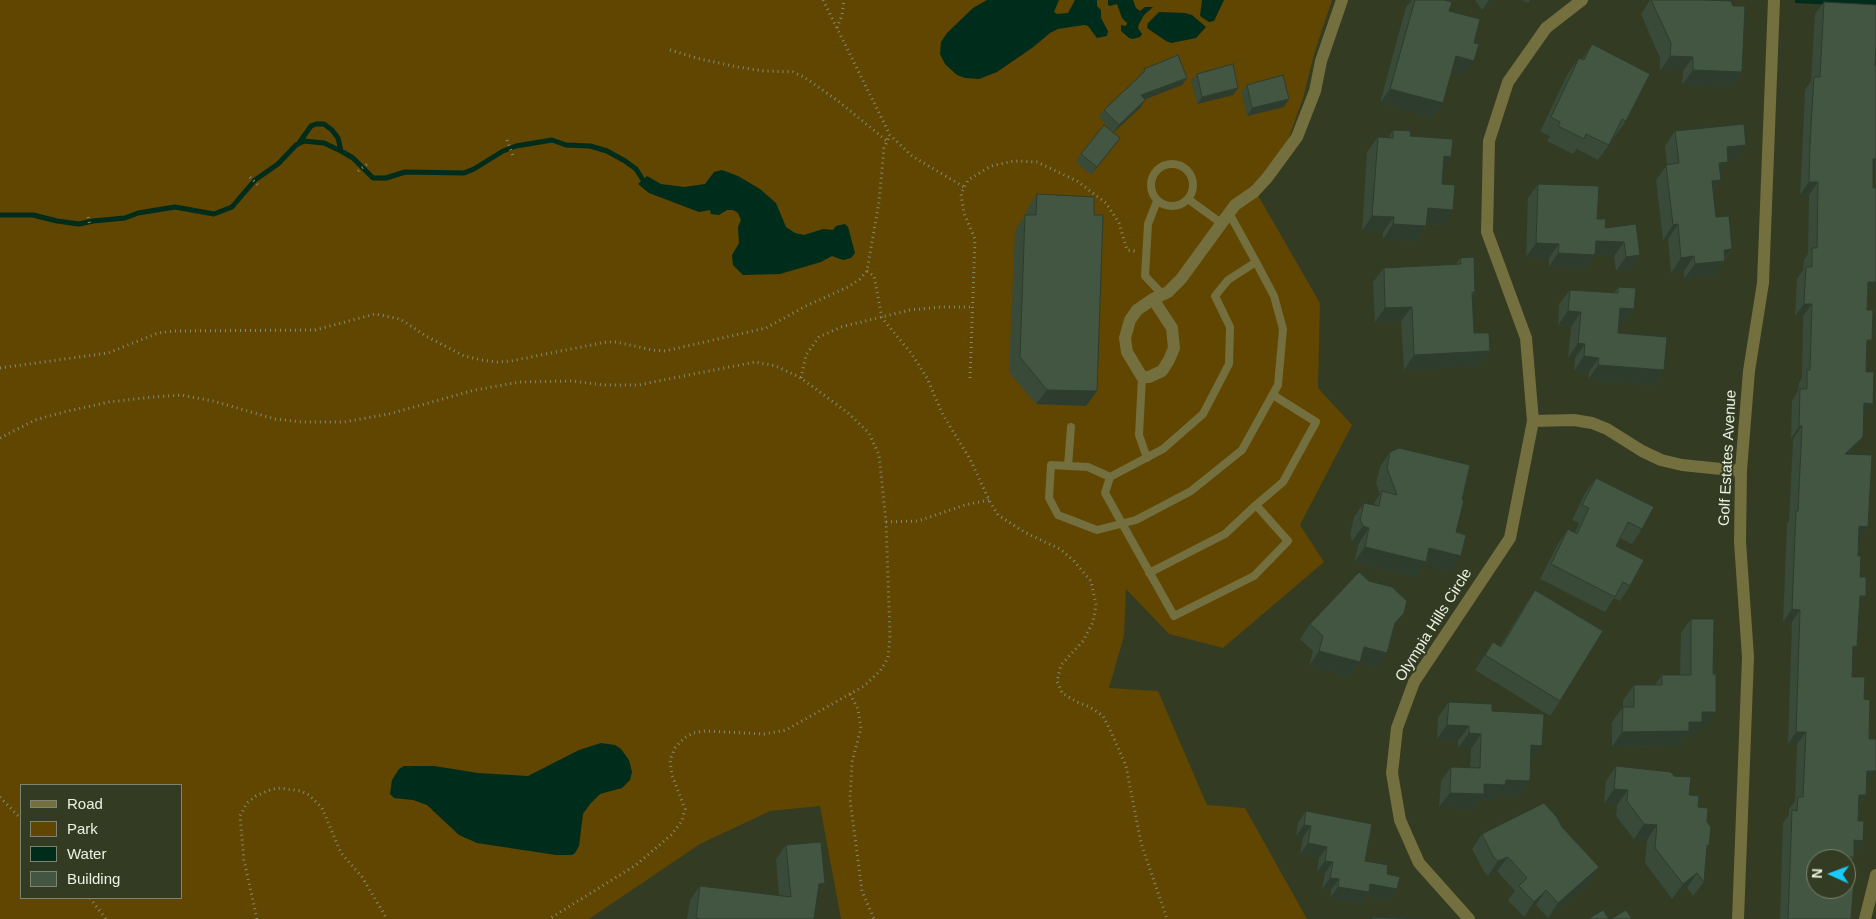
<!DOCTYPE html>
<html>
<head>
<meta charset="utf-8">
<style>
	body { margin:0 }
	#map { position:relative; width:1876px; height:919px; overflow:hidden; background:#333b23; font-family:Helvetica,sans-serif }
	canvas { display:block }
	.legend { position:absolute; left:20px; top:784px; width:162px; height:115px; box-sizing:border-box; background:#333b23; border:1px solid #7d8470; margin:0; padding:6px 9px; list-style:none; font-size:15px; color:#ecf2e3 }
	.legend li { display:flex; align-items:center; gap:10px; height:25px }
	.legend b { width:25px; border:1px solid #7d8470 }
	.north { position:absolute; left:1806px; top:849px; width:50px; height:50px; box-sizing:border-box; background:#333b23; border:1px solid #7d8470; border-radius:50%; rotate:272deg; font-size:14px; font-weight:700; line-height:20px; text-align:center; color:#ecf2e3 }
	.north::after { content:''; display:block; margin:auto; width:18px; height:22px; background:#17cafb; clip-path:polygon(50% 0,100% 100%,50% 72%,0 100%) }
</style>
</head>
<body>
<div id="map">
<canvas width="1876" height="919"></canvas>
<ul class="legend">
<li><b style="height:6px;background:#736f3e"></b>Road</li>
<li><b style="height:14px;background:#604600"></b>Park</li>
<li><b style="height:14px;background:#002c1c"></b>Water</li>
<li><b style="height:14px;background:#425642"></b>Building</li>
</ul>
<div class="north">N</div>
</div>
<script>
const c = document.querySelector('canvas').getContext('2d');
c.lineJoin = 'round';
function fillPath(path, color) { c.fillStyle = color; c.fill(path, 'evenodd'); }
const poly = rows => new Path2D(rows.map(r => 'M' + r).join(''));
function trace(path, color, width, dash) { c.strokeStyle = color; c.lineWidth = width; c.lineCap = dash ? 'butt' : 'round'; c.setLineDash(dash || []); c.stroke(path); }
function drawText(font, color, halo, rows, align = 'center') {
  c.font = font + ' Helvetica,sans-serif'; c.lineWidth = 4; c.setLineDash([]); c.textBaseline = 'middle'; c.strokeStyle = halo; c.fillStyle = color; for (const [text, x, y, turn = 0] of rows) {
    c.save(); c.translate(x, y); c.rotate((+turn || 0) * Math.PI / 180); c.textAlign = isNaN(turn) ? turn : align; if (halo) c.strokeText(text, 0, 0); c.fillText(text, 0, 0); c.restore();
  }
}
fillPath(poly([
	[0,0,1332,0,1315,51,1303,98,1288,140,1266,171,1252,185,1320,303,1318,388,1352,425,1300,525,1324,562,1223,648,1169,634,1126,589,1124,636,1109,688,1158,691,1207,805,1245,808,1307,919,841,919,820,806,770,811,700,844,589,919,0,919],
	[21,785,181,785,181,898,21,898]
]), '#604600');
fillPath(poly([
	[987,0,1059,0,1054,12,1057,14,1068,13,1075,0,1097,0,1097,6,1101,10,1101,18,1108,31,1107,36,1097,38,1088,26,1084,25,1058,29,1050,33,1032,48,997,72,979,79,965,78,957,75,945,64,940,54,941,42,947,33,973,8],
	[1108,0,1133,0,1136,8,1140,11,1145,7,1153,7,1144,15,1139,24,1138,28,1142,34,1140,37,1133,39,1129,38,1121,31,1121,25,1126,26,1127,23,1122,18,1117,4,1110,6,1108,5],
	[1202,0,1224,0,1214,21,1209,22,1200,16],
	[1795,0,1876,0,1876,7,1795,3],
	[1159,12,1185,13,1192,15,1206,27,1196,38,1171,43,1166,41,1147,28,1148,23],
	[722,170,738,176,760,189,776,203,786,227,795,233,804,235,823,229,833,230,836,226,845,224,848,227,855,253,851,258,843,260,832,256,821,262,780,274,743,275,733,265,732,255,739,243,738,227,741,220,738,213,733,210,727,210,719,215,711,214,710,210,699,212,649,193,638,184,647,176,661,184,684,187,705,184,714,172],
	[601,743,615,745,621,749,629,760,632,772,630,780,622,788,600,794,590,804,583,814,579,846,575,853,572,855,556,855,477,843,459,835,427,805,413,800,394,798,390,794,392,780,399,769,404,766,434,766,478,773,528,776,579,750]
]), '#002c1c');
trace(poly([
	[299,143,311,126,316,124,324,124,332,130,338,138,341,151],
	[0,215,33,215,57,221,79,224,93,221,125,218,138,213,175,207,214,214,232,207,255,180,278,164,296,145,304,141,324,143,341,151,353,158,373,178,386,178,405,172,464,173,474,169,503,151,516,146,552,140,566,145,590,146,607,151,625,161,636,169,643,180]
]), '#002c1c', 5);
trace(poly([
	[823,0,890,135,912,156,964,187],
	[837,28,842,15,844,0],
	[670,50,700,59,738,67,764,71,793,72,804,77,838,101,887,141],
	[507,140,513,156],
	[358,171,370,162],
	[250,177,260,187],
	[88,217,90,226],
	[867,271,874,276,882,318,911,353,927,378,943,415,970,459,989,500,998,515,1024,532,1060,549,1074,561,1091,581,1096,605,1093,622,1083,641,1061,665,1057,681,1062,693,1077,702,1090,707,1103,716,1113,736,1126,766,1141,843,1167,919],
	[0,368,108,353,158,333,174,331,315,330,375,314,400,319,426,336,464,356,482,360,497,362,511,361,606,342,616,342,652,350,665,351,766,328,806,306,848,287,860,279,867,271,879,202,884,148,890,135],
	[801,378,806,355,819,337,841,327,910,310,941,307,973,307],
	[970,378,975,239,964,213,961,194,968,180,991,166,1014,161,1037,162,1077,181,1106,203,1119,223,1127,250,1135,251],
	[0,438,35,420,64,412,109,402,153,397,181,395,213,401,275,419,302,422,344,422,389,414,475,390,520,382,573,381,603,385,638,385,755,362,776,366,801,378,848,413,869,433,879,455,886,522,890,636,888,658,880,671,864,686,786,730,764,734,705,731,693,733,684,738,675,748,670,760,672,775,685,809,682,821,671,835,636,865,549,919],
	[886,522,918,521,965,505,989,500],
	[850,694,858,709,861,728,852,762,850,799,862,891,874,919],
	[0,797,21,819],
	[90,898,106,919],
	[257,919,244,860,240,816,247,803,256,796,272,789,280,788,301,791,309,795,322,808,341,853,362,877,387,919]
]), '#838b76', 3, [1, 4]);
trace(poly([
	'1151 185a21 21 0 1 1 42 0a21 21 0 1 1-42 0Z',
	[1188,199,1221,223],
	[1157,201,1148,224,1145,276,1163,295],
	[1229,213,1256,262,1274,296,1283,329,1278,385,1242,450,1191,491,1136,520,1097,530,1058,515,1049,498,1051,465,1088,467,1110,477,1163,449,1203,414,1229,364,1230,327,1215,296,1228,280,1256,262],
	[1142,377,1139,435,1147,458],
	[1068,466,1071,427],
	[1110,477,1105,493,1174,616,1254,576,1288,541,1256,505,1283,482,1316,422,1273,395],
	[1149,573,1225,534,1256,505]
]), '#736f3e', 8);
trace(poly([
	[1153,299,1172,328,1174,348,1169,360,1162,371,1149,377,1142,377,1127,352,1125,338,1130,320,1137,310,1153,299,1168,292,1181,279,1235,205,1254,192,1267,178,1297,137,1315,91,1321,61,1342,0],
	[1533,421,1574,420,1592,423,1607,429,1642,451,1661,460,1682,465,1741,471],
	[1469,919,1419,863,1400,820,1392,773,1397,728,1414,682,1510,538,1533,421,1526,338,1487,232,1489,141,1508,82,1546,28,1582,0],
	[1738,919,1748,657,1740,542,1741,470,1749,371,1763,283,1774,0],
	[1865,919,1876,875]
]), '#736f3e', 12);
fillPath(poly([
	[1412,0,1415,0,1449,11,1464,76,1451,72,1443,103,1432,118,1380,103,1406,7],
	[1475,0,1496,0,1482,10],
	[1522,0,1530,0,1528,3],
	[1650,0,1703,0,1742,72,1732,87,1682,85,1683,71,1660,71,1660,58,1641,14],
	[1824,2,1875,66,1876,168,1873,172,1870,295,1868,295,1867,310,1865,416,1864,416,1854,449,1849,454,1868,527,1859,539,1858,556,1860,577,1866,596,1859,605,1853,653,1852,677,1864,699,1868,784,1866,784,1866,795,1859,806,1858,821,1863,841,1855,853,1854,853,1854,857,1850,862,1849,882,1851,919,1780,919,1783,823,1789,815,1789,809,1795,801,1797,744,1788,744,1792,622,1783,622,1787,524,1789,521,1793,439,1791,439,1792,401,1798,391,1799,383,1802,378,1803,316,1795,316,1797,279,1803,270,1804,260,1808,254,1809,195,1800,195,1802,156,1805,90,1811,81,1815,14],
	[1592,44,1626,121,1615,136,1614,135,1609,145,1598,160,1577,149,1573,154,1547,141,1550,136,1540,132,1568,73,1579,58,1582,59],
	[1144,69,1187,78,1182,85,1145,99,1140,108,1114,132,1115,145,1091,175,1076,162,1081,154,1112,131,1099,117,1104,110,1139,77],
	[1197,74,1238,88,1233,95,1197,104,1191,81],
	[1247,85,1284,107,1247,116,1241,92],
	[1393,130,1410,136,1443,169,1442,184,1443,225,1427,224,1426,226,1416,241,1383,239,1383,232,1362,231,1367,152,1378,137,1388,138],
	[1675,131,1746,145,1736,159,1728,160,1720,174,1721,180,1713,191,1716,217,1732,249,1715,276,1684,279,1684,271,1671,273,1668,239,1663,240,1656,180,1667,165,1665,146],
	[1538,184,1597,219,1605,228,1640,255,1631,269,1616,271,1614,256,1594,255,1585,269,1549,267,1549,258,1526,257,1528,198],
	[1037,194,1094,215,1097,391,1086,406,1036,404,1009,372,1015,230,1025,215,1026,215,1027,209],
	[1460,258,1475,292,1472,296,1474,333,1490,351,1479,366,1404,370,1401,321,1375,322,1373,282,1384,268,1456,264],
	[1618,287,1634,309,1624,323,1619,323,1618,333,1664,370,1654,385,1588,380,1589,372,1574,371,1575,358,1568,358,1571,327,1558,325,1559,304,1570,290,1614,293],
	[1390,452,1462,500,1456,532,1450,571,1424,564,1416,577,1354,562,1359,543,1352,541,1350,535,1354,517,1364,503,1373,505,1380,494,1376,483,1380,467],
	[1596,478,1642,529,1632,544,1620,538,1616,546,1630,586,1620,601,1614,598,1605,612,1540,579,1558,544,1568,529,1575,532,1579,523,1572,520,1585,493],
	[1535,590,1560,701,1550,716,1475,670,1493,642,1500,646,1525,605],
	[1691,619,1705,727,1699,727,1692,737,1685,737,1678,746,1612,747,1612,722,1623,707,1623,700,1634,685,1655,685,1662,675,1680,675,1681,633],
	[1310,624,1394,628,1377,668,1359,663,1350,677,1309,666,1313,651,1300,639],
	[1449,702,1492,711,1532,760,1531,760,1530,781,1519,796,1498,795,1495,800,1480,799,1473,809,1439,807,1441,781,1451,767,1470,768,1471,749,1458,748,1458,741,1437,739,1438,717],
	[1616,766,1689,795,1698,807,1707,822,1707,849,1704,882,1693,896,1687,888,1672,899,1645,863,1647,840,1634,839,1616,816,1617,805,1604,804,1606,781],
	[1306,811,1365,861,1387,874,1397,889,1389,900,1366,896,1361,904,1330,898,1331,890,1322,889,1325,873,1317,872,1319,858,1300,854,1303,837,1296,836,1298,823],
	[1562,827,1599,867,1589,882,1548,918,1536,905,1524,917,1508,900,1515,891,1497,871,1488,876,1483,870,1472,849,1482,834],
	[786,845,825,883,817,894,814,919,687,919,690,900,700,886,779,896,776,859]
]), '#394a39');
fillPath(poly([
	[1489,0,1496,0,1482,10],
	[1456,56,1474,61,1464,76,1445,71],
	[1670,56,1693,57,1683,71,1660,71],
	[1693,70,1742,72,1732,87,1682,85],
	[1187,78,1182,85,1136,103,1141,95],
	[1238,88,1233,95,1197,104,1202,97],
	[1390,89,1443,103,1432,118,1380,103],
	[1289,99,1284,107,1247,116,1252,108],
	[1145,100,1140,108,1113,133,1119,125],
	[1120,138,1115,145,1091,175,1097,167],
	[1746,145,1736,159,1716,162,1727,147],
	[1444,156,1451,157,1441,172],
	[1873,159,1876,159,1876,168,1874,172,1865,171],
	[1728,162,1718,177,1719,163],
	[1721,180,1710,194,1712,181],
	[1809,182,1818,182,1809,195,1800,195],
	[1428,208,1453,210,1443,225,1417,223],
	[1372,216,1394,217,1383,232,1362,231],
	[1393,224,1426,226,1416,241,1383,239],
	[1678,224,1668,239,1663,240,1673,225],
	[1596,241,1624,242,1614,256,1594,255,1585,269,1549,267,1558,253],
	[1536,243,1559,244,1549,258,1526,257],
	[1732,249,1723,261,1725,261,1715,276,1684,279,1695,264,1724,250],
	[1640,255,1631,269,1616,271,1626,257],
	[1694,256,1684,271,1671,273,1681,258],
	[1868,282,1876,282,1876,286,1870,295,1860,294],
	[1804,304,1812,304,1803,316,1795,316],
	[1412,307,1401,321,1375,322,1385,308],
	[1620,308,1634,309,1624,323,1610,323],
	[1568,311,1581,312,1571,327,1558,325],
	[1867,340,1872,340,1864,353],
	[1578,343,1585,344,1575,358,1568,358],
	[1490,351,1479,366,1404,370,1414,355],
	[1584,356,1599,358,1589,372,1574,371],
	[1598,365,1664,370,1654,385,1588,380],
	[1047,390,1097,391,1086,406,1036,404],
	[1864,403,1873,404,1865,416,1855,416],
	[1799,426,1802,426,1793,439,1791,439],
	[1863,437,1854,449,1836,467,1845,454],
	[1363,526,1369,528,1359,543,1352,541],
	[1859,526,1868,527,1859,539,1850,538],
	[1365,547,1429,548,1461,556,1450,571,1424,564,1416,577,1354,562],
	[1860,596,1866,596,1857,609],
	[1792,609,1800,610,1792,622,1783,622],
	[1404,613,1393,628,1395,623],
	[1853,646,1857,647,1849,659],
	[1364,647,1387,653,1377,668,1359,663,1350,677,1309,666,1319,651],
	[1702,712,1716,712,1705,727,1699,727,1692,737,1685,737,1678,746,1612,747,1622,732,1689,722],
	[1447,725,1469,726,1458,741,1437,739],
	[1796,732,1806,732,1797,744,1788,744],
	[1469,733,1481,734,1471,749,1458,748],
	[1531,745,1542,746,1532,760,1521,760],
	[1867,771,1876,771,1868,784,1858,783],
	[1506,780,1530,781,1519,796,1498,795,1495,800,1480,799,1473,809,1439,807,1450,793,1484,784],
	[1614,789,1628,790,1617,805,1604,804],
	[1859,795,1866,795,1857,808],
	[1644,824,1657,825,1647,840,1634,839],
	[1304,825,1311,826,1303,837,1296,836],
	[1854,840,1863,841,1855,853,1845,853],
	[1308,843,1327,847,1319,858,1300,854],
	[1508,857,1497,871,1488,876,1498,861],
	[1325,861,1333,862,1325,873,1317,872],
	[1599,867,1589,882,1548,918,1558,903],
	[1697,873,1687,888,1672,899,1683,884],
	[1330,878,1339,879,1331,890,1322,889],
	[825,883,815,897,819,884],
	[1370,884,1397,889,1389,900,1366,896,1361,904,1330,898,1338,887],
	[1546,890,1536,905,1524,917,1534,902]
]), '#2e3c2e');
const building = poly([
	[1415,0,1444,0,1452,2,1449,11,1480,19,1474,43,1479,44,1474,61,1456,56,1443,103,1390,89,1415,0],
	[1651,0,1703,0,1731,1,1733,6,1745,6,1742,72,1693,70,1693,57,1670,56,1671,43,1651,0],
	[1824,2,1876,5,1876,47,1875,66,1876,66,1876,159,1873,159,1873,188,1876,188,1876,282,1868,282,1867,310,1873,310,1872,340,1867,340,1866,372,1874,372,1873,404,1864,403,1863,437,1845,454,1872,455,1868,527,1859,526,1858,556,1861,556,1860,577,1866,577,1866,596,1860,596,1857,647,1853,646,1852,677,1865,677,1864,699,1870,700,1869,739,1876,739,1876,771,1867,771,1866,795,1859,795,1858,821,1864,821,1863,841,1854,840,1854,857,1850,857,1849,882,1854,882,1851,919,1788,919,1792,810,1797,811,1798,797,1803,797,1806,732,1796,732,1800,610,1792,609,1796,511,1798,511,1802,426,1799,426,1800,389,1807,389,1807,370,1810,370,1812,304,1804,304,1806,267,1812,267,1812,248,1817,248,1818,182,1809,182,1810,144,1814,77,1820,77,1824,2],
	[1816,859,1846,859,1846,889,1816,889,1816,859],
	[1592,44,1650,74,1626,121,1622,119,1609,145,1586,134,1584,139,1558,126,1560,122,1551,117,1579,58,1584,60,1592,44],
	[1178,55,1187,78,1141,95,1145,100,1119,125,1104,110,1145,71,1144,69,1178,55],
	[1233,64,1238,88,1202,97,1197,74,1233,64],
	[1283,75,1289,99,1252,108,1247,85,1283,75],
	[1744,124,1746,145,1727,147,1728,162,1719,163,1721,180,1712,181,1716,217,1729,216,1732,249,1724,250,1725,261,1695,264,1694,256,1681,258,1678,224,1673,225,1666,165,1679,163,1675,131,1744,124],
	[1104,125,1120,138,1097,167,1081,154,1104,125],
	[1393,130,1411,131,1410,136,1453,139,1451,157,1444,156,1442,184,1455,185,1453,210,1428,208,1426,226,1393,224,1394,217,1372,216,1378,137,1393,138,1393,130],
	[1538,184,1599,186,1597,219,1606,219,1605,228,1636,224,1640,255,1626,257,1624,242,1596,241,1595,255,1558,253,1559,244,1536,243,1538,184],
	[1037,194,1094,197,1094,215,1103,215,1097,391,1047,390,1020,357,1025,215,1036,215,1037,194],
	[1474,257,1475,292,1472,292,1474,333,1489,333,1490,351,1414,355,1412,307,1385,308,1384,268,1461,264,1460,258,1474,257],
	[1618,287,1636,288,1634,309,1620,308,1618,333,1667,337,1664,370,1598,365,1599,358,1584,356,1585,344,1578,343,1581,312,1568,311,1570,290,1618,293,1618,287],
	[1399,448,1470,465,1462,500,1464,500,1456,532,1466,535,1461,556,1429,548,1426,562,1365,547,1369,528,1363,526,1360,520,1364,503,1379,506,1382,491,1397,495,1387,468,1390,452,1399,448],
	[1596,478,1654,507,1642,529,1628,522,1616,546,1644,560,1630,586,1623,582,1615,597,1551,564,1568,529,1577,534,1589,508,1582,505,1596,478],
	[1359,572,1369,581,1392,587,1407,601,1404,613,1395,623,1387,653,1364,647,1360,662,1319,651,1323,636,1310,624,1359,572],
	[1535,590,1603,631,1560,701,1485,655,1493,642,1501,647,1535,590],
	[1691,619,1714,619,1713,674,1716,674,1716,712,1702,712,1702,722,1689,722,1689,731,1622,732,1623,707,1634,707,1634,685,1662,685,1662,675,1691,675,1691,619],
	[1449,702,1492,704,1492,711,1544,714,1542,746,1531,745,1530,781,1506,780,1505,785,1484,784,1484,794,1450,793,1451,767,1480,768,1481,734,1469,733,1469,726,1447,725,1449,702],
	[1616,766,1671,772,1674,776,1691,777,1689,795,1699,796,1698,807,1708,808,1707,822,1711,827,1709,846,1707,845,1704,882,1697,873,1683,884,1655,848,1657,825,1644,824,1627,801,1628,790,1614,789,1616,766],
	[1544,803,1556,816,1562,827,1599,867,1558,903,1546,890,1534,902,1519,886,1527,878,1508,857,1498,861,1493,856,1482,834,1544,803],
	[1306,811,1372,824,1365,861,1388,865,1387,874,1400,877,1397,889,1370,884,1369,892,1338,887,1339,879,1330,878,1333,862,1325,861,1327,847,1308,843,1311,826,1304,825,1306,811],
	[821,842,825,883,819,884,814,919,699,919,696,918,700,886,791,897,786,845,821,842],
	[1603,910,1609,919,1588,919,1603,910],
	[1626,910,1632,919,1611,919,1626,910],
	[1372,917,1422,919,1372,919,1372,917]
]);
fillPath(building, '#425642');
trace(building, '#2e3c2e', 1);
drawText('15px', '#ecf2e3', '#333b23', [
	["Golf Estates Avenue",1728,458,-87],
	["Olympia Hills Circle",1434,625,-58]
]);
</script>
</body>
</html>
